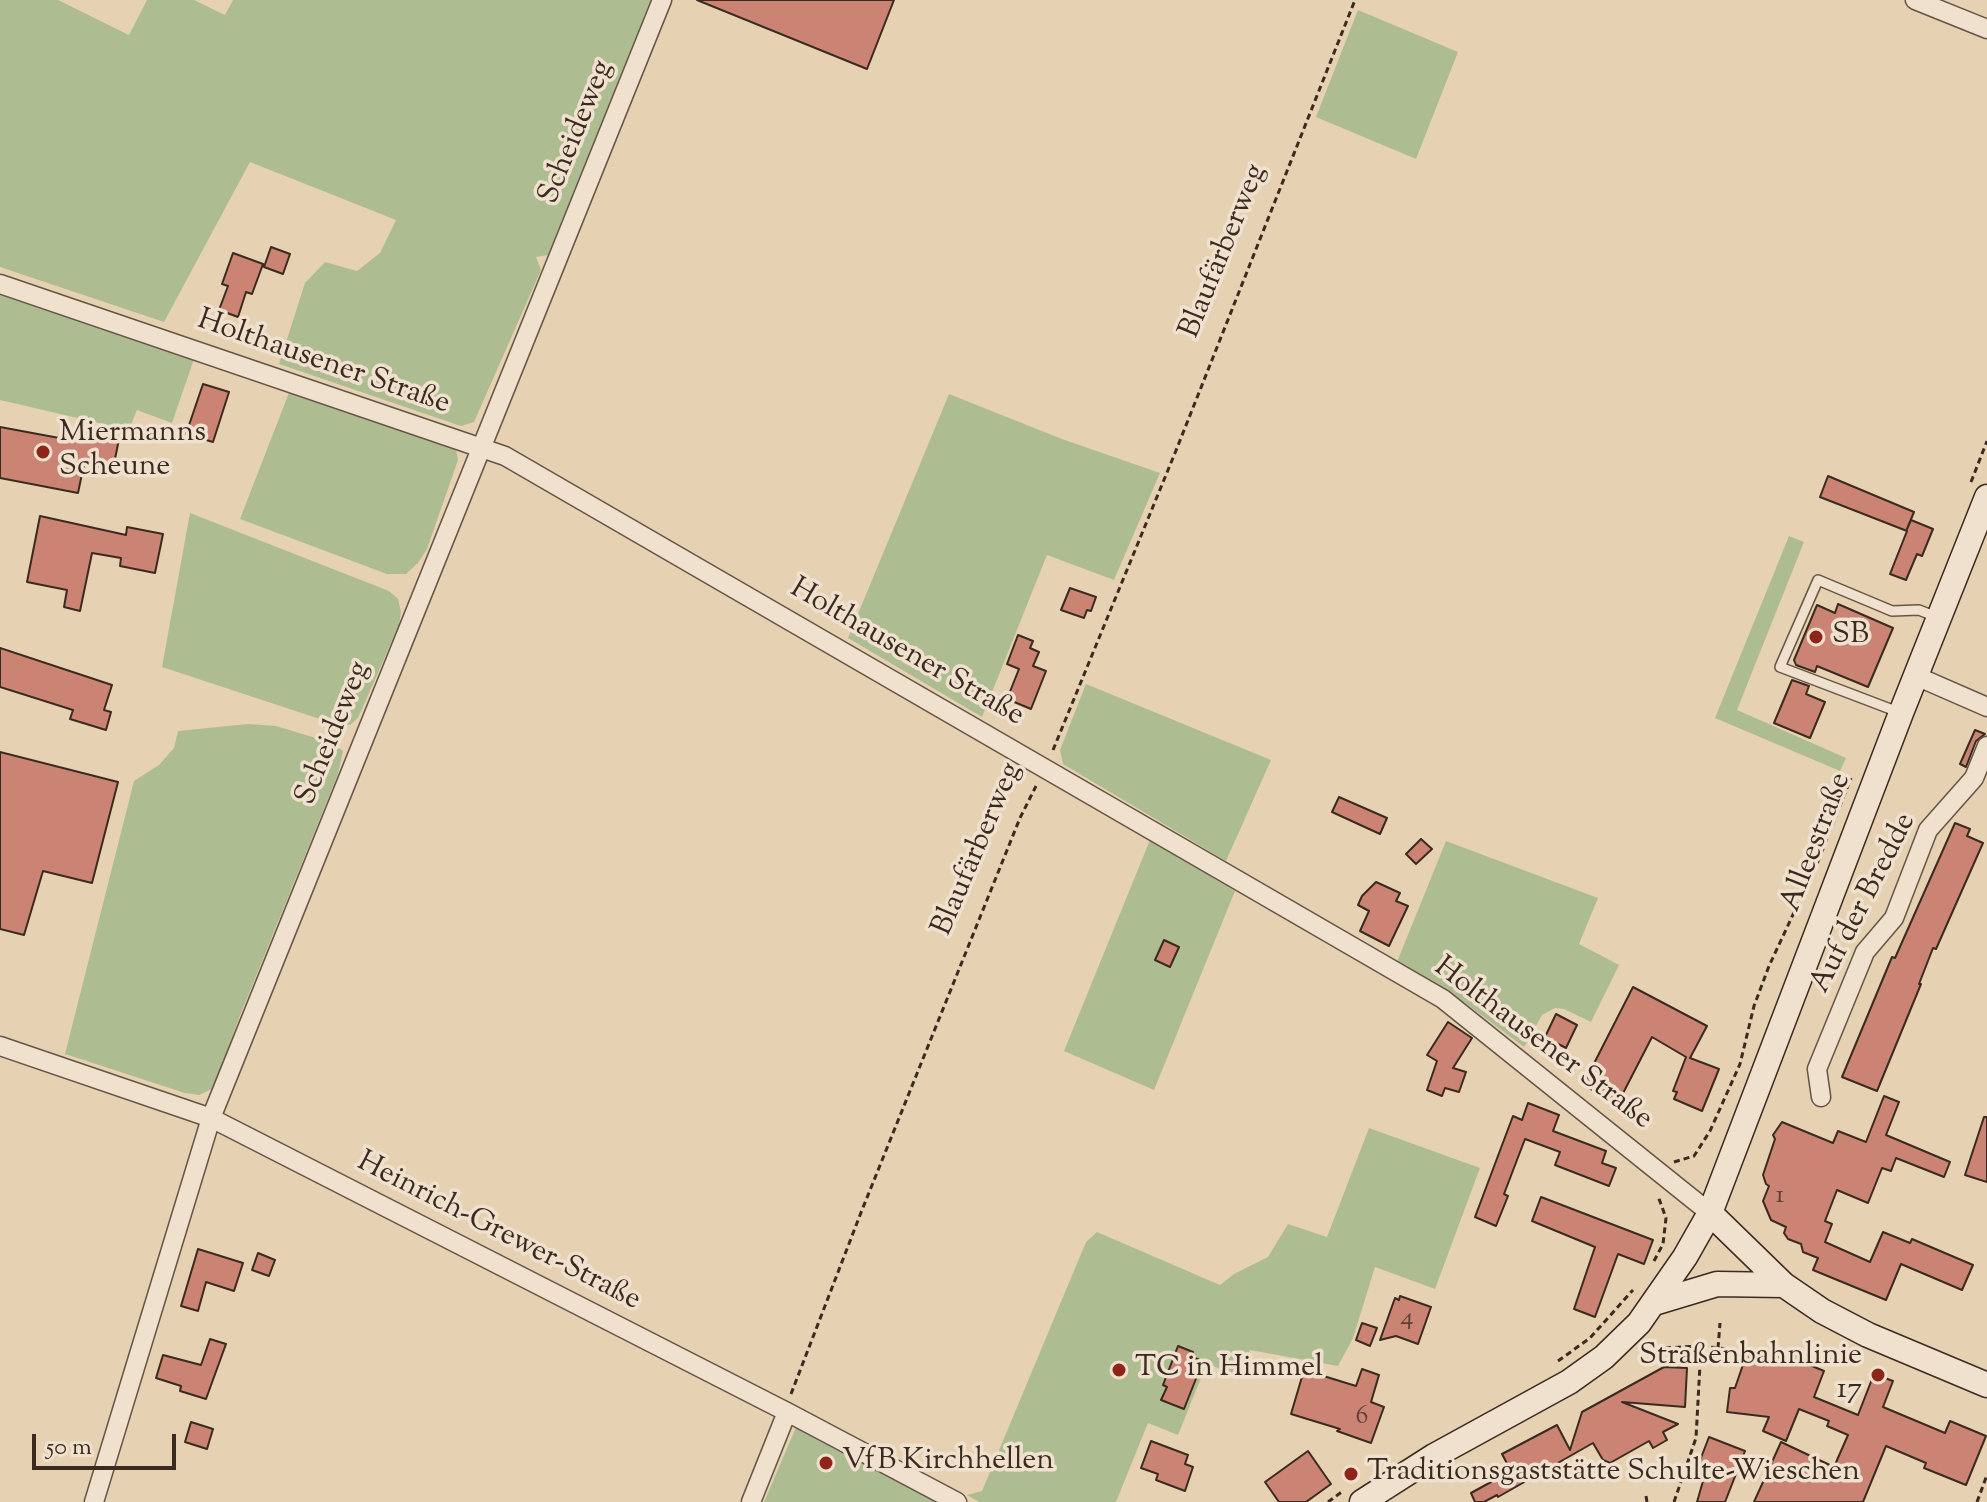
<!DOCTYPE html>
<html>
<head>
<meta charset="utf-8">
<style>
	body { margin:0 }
	#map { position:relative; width:1987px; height:1502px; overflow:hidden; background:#e6d1b3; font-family:"Sorts Mill Goudy",serif }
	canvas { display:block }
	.scale { position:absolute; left:32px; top:1434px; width:144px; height:36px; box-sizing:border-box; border:4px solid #3b2a1f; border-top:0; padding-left:10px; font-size:24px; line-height:28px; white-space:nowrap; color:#3b2a1f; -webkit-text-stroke:6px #efe1ce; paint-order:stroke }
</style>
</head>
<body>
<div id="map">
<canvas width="1987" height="1502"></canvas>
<div class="scale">50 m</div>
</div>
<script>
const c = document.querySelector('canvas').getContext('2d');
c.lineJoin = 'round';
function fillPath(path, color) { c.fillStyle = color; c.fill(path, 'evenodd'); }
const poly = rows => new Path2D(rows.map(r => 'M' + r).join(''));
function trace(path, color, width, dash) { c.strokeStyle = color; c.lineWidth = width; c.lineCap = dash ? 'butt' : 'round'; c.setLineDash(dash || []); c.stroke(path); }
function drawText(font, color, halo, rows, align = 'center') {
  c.font = font + ' "Sorts Mill Goudy",serif'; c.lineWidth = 7; c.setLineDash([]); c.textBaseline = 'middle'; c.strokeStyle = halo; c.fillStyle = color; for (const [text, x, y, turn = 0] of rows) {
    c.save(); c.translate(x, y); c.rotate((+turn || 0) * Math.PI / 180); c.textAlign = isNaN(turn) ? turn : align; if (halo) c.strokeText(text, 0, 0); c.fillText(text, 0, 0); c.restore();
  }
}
fillPath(poly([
	[0,0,58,0,129,35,147,0,194,0,225,15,233,0,651,0,548,255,536,257,541,270,485,397,474,422,461,426,279,364,305,283,325,262,357,271,380,253,396,220,250,162,164,322,0,267],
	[1358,10,1458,52,1416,159,1316,117],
	[0,291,195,356,172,423,137,410,128,432,112,426,0,400],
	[290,390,456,449,458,460,427,549,418,563,406,574,387,574,240,519],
	[949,394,1062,439,1160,473,1114,580,1047,555,982,717,848,638],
	[190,513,389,591,398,599,401,612,399,625,358,718,350,725,335,724,162,667],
	[1789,536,1804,542,1737,710,1846,758,1840,771,1715,718],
	[1086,684,1271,760,1226,861,1063,764,1060,750],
	[248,724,276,726,332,743,343,751,338,774,239,1018,214,1088,199,1095,185,1093,65,1054,134,781,159,765,174,748,178,731],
	[1150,840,1235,891,1154,1090,1064,1051],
	[1446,841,1598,898,1579,944,1619,965,1591,1022,1564,1009,1555,1008,1542,1015,1524,1047,1461,1000,1397,962],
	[1369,1128,1480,1168,1435,1289,1375,1267,1353,1338,1338,1366,1250,1350,1237,1377,1207,1363,1178,1435,1148,1423,1116,1502,979,1502,967,1495,982,1491,1086,1242,1097,1232,1220,1285,1234,1274,1268,1257,1288,1224,1327,1237],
	[797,1425,945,1502,764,1502]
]), '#aebd91');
const building = poly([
	[697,0,894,0,867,69,697,0],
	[271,247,290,254,283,274,264,267,271,247],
	[233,253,263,264,252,294,246,292,238,317,219,310,228,286,222,284,233,253],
	[203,384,229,392,213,442,186,434,203,384],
	[0,427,70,440,72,430,119,439,113,469,84,464,78,493,0,478,0,427],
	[1828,476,1914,512,1907,529,1911,520,1933,529,1922,556,1917,554,1906,580,1890,574,1907,531,1820,497,1828,476],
	[40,516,126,535,127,527,163,534,155,573,120,566,121,558,92,553,80,611,64,607,67,590,27,582,40,516],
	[1070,588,1096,597,1091,611,1087,610,1084,618,1061,610,1070,588],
	[1838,604,1893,628,1868,687,1817,666,1815,672,1796,665,1794,660,1817,605,1835,613,1838,604],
	[1018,635,1033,641,1030,648,1039,652,1033,666,1046,671,1031,709,1007,699,1019,669,1007,664,1018,635],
	[0,648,112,685,104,710,111,712,106,730,70,719,73,710,0,687,0,648],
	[1792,680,1809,686,1806,694,1825,702,1810,738,1774,723,1792,680],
	[1975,730,1985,734,1976,741,1966,767,1960,764,1975,730],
	[0,752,118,782,92,883,43,871,24,935,0,929,0,752],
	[1339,797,1387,818,1380,834,1332,812,1339,797],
	[1955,823,1970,829,1967,836,1983,843,1936,949,1933,948,1919,984,1921,984,1877,1091,1842,1077,1892,957,1895,958,1955,823],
	[1421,839,1432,849,1416,864,1406,854,1421,839],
	[1376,882,1400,893,1396,901,1408,906,1389,946,1360,931,1369,911,1358,905,1362,896,1376,882],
	[1164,940,1179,947,1170,967,1155,960,1164,940],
	[1633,987,1707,1026,1690,1058,1719,1069,1702,1111,1674,1099,1677,1092,1673,1091,1686,1057,1652,1037,1618,1103,1583,1085,1633,987],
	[1556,1014,1577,1025,1566,1048,1545,1037,1556,1014],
	[1448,1022,1472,1038,1453,1068,1466,1072,1459,1092,1445,1088,1442,1096,1427,1090,1437,1061,1427,1055,1448,1022],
	[1884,1096,1899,1102,1886,1135,1950,1162,1944,1177,1896,1158,1891,1171,1882,1168,1868,1203,1837,1190,1825,1221,1832,1224,1825,1242,1870,1262,1883,1232,1910,1243,1912,1239,1973,1265,1962,1290,1901,1264,1886,1300,1813,1270,1818,1258,1803,1252,1801,1244,1788,1239,1784,1233,1786,1227,1771,1220,1763,1201,1769,1186,1766,1184,1763,1175,1775,1139,1773,1135,1782,1122,1833,1143,1838,1131,1866,1142,1884,1096],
	[1528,1103,1559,1115,1553,1131,1606,1151,1602,1163,1616,1168,1609,1186,1555,1165,1560,1152,1525,1139,1504,1194,1508,1196,1496,1226,1475,1217,1513,1116,1522,1120,1528,1103],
	[1984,1117,1987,1117,1987,1182,1965,1175,1984,1117],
	[1541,1197,1653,1240,1644,1264,1618,1254,1595,1317,1574,1309,1595,1247,1532,1221,1541,1197],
	[198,1249,243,1263,234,1291,206,1282,198,1311,181,1306,198,1249],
	[258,1253,275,1260,269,1276,252,1270,258,1253],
	[1400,1296,1431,1307,1418,1344,1396,1336,1380,1340,1395,1298,1399,1300,1400,1296],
	[1362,1323,1377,1328,1370,1346,1356,1340,1362,1323],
	[210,1339,226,1344,206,1399,180,1391,181,1386,156,1378,163,1355,201,1365,210,1339],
	[1178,1346,1193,1352,1192,1357,1203,1361,1184,1409,1161,1400,1167,1387,1163,1385,1178,1346],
	[1747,1353,1795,1359,1824,1371,1814,1397,1858,1415,1874,1374,1893,1381,1883,1407,1945,1433,1950,1421,1986,1436,1966,1485,1924,1468,1926,1463,1886,1446,1863,1502,1754,1502,1781,1442,1834,1467,1848,1435,1827,1426,1829,1421,1799,1409,1786,1441,1763,1431,1769,1417,1727,1412,1730,1388,1735,1388,1747,1353],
	[1664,1367,1687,1368,1685,1407,1622,1402,1678,1424,1663,1432,1667,1440,1653,1448,1649,1441,1610,1463,1603,1460,1593,1443,1498,1497,1497,1495,1484,1502,1475,1502,1471,1493,1511,1471,1502,1454,1557,1425,1570,1450,1582,1412,1664,1367],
	[1362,1369,1379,1375,1371,1402,1384,1407,1371,1443,1337,1431,1340,1429,1291,1414,1304,1370,1356,1386,1362,1369],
	[191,1422,213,1429,207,1449,185,1442,191,1422],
	[1709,1437,1745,1451,1725,1502,1697,1502,1707,1467,1699,1463,1709,1437],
	[1151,1441,1188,1455,1185,1464,1193,1467,1185,1491,1156,1480,1158,1474,1141,1468,1151,1441],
	[1308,1451,1331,1484,1306,1502,1279,1502,1265,1482,1308,1451]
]);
fillPath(building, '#cb8474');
trace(building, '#3b2a1f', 2);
const lane = poly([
	[1901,713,1780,667,1818,580,1892,611,1919,610,1939,618]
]);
const street = poly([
	[1915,0,1987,29],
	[0,284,505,456,1443,999,1710,1213],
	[1916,676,1987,707],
	[0,1046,211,1118,787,1412,957,1502],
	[1821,1097,1817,1069,1865,952,1894,918,1928,830,1974,778,1987,746],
	[94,1502,211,1118,662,0],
	[751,1502,787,1412]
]);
const secondary = poly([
	[1710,1213,1784,1285,1822,1311,1868,1335,1987,1385],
	[1654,1303,1717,1284,1784,1285],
	[1362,1502,1434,1456,1569,1382,1604,1357,1639,1323,1685,1257,1710,1213,1901,713,1987,497]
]);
trace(lane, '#665444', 12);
trace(street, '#665444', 21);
trace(secondary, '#3b2a1f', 27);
trace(poly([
	[1971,482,1987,441],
	[1053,750,1175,453,1355,0],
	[1674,1162,1694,1156,1710,1131,1740,1064,1754,1006,1769,966,1819,859,1851,778],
	[1654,1261,1663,1244,1666,1218,1658,1196],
	[1718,1348,1720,1323],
	[1645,1349,1701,1346],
	[1558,1361,1590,1338,1633,1290],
	[791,1394,862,1210,1020,818,1036,786],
	[1646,1496,1647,1502],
	[1328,1502,1343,1491],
	[1674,1502,1696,1438,1701,1346,1827,1360,1840,1359,1846,1346],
	[1977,1502,1987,1475]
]), '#3b2a1f', 3, [6, 4]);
trace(lane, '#efe1ce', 9);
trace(street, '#efe1ce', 18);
trace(secondary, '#efe1ce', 24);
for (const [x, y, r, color] of [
	[43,452,8,"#8f2418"],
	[1816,637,8,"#8f2418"],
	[1119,1370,8,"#8f2418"],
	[1878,1375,8,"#8f2418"],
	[826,1463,8,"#8f2418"],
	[1351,1474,8,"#8f2418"]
]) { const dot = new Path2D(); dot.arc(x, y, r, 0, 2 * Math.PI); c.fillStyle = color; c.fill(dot); trace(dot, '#efe1ce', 3); }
drawText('26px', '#5f4034', null, [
	["1",1780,1198],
	["4",1407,1320],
	["6",1362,1419]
]);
drawText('30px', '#3b2a1f', '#efe1ce', [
	["Scheideweg",578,133,-68],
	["Blaufärberweg",1225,252,-68],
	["Holthausener Straße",323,364,19],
	["Holthausener Straße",906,654,30],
	["Scheideweg",335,734,-68],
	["Alleestraße",1818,843,-69],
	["Blaufärberweg",979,850,-67],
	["Auf der Bredde",1865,904,-63],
	["Holthausener Straße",1542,1045,37],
	["Heinrich-Grewer-Straße",498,1233,27]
]);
drawText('30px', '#3b2a1f', '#efe1ce', [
	["Miermanns",59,435],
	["Scheune",59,469],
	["SB",1832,637],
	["Straßenbahnlinie",1862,1358,"right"],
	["17",1862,1392,"right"],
	["TC in Himmel",1135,1370],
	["VfB Kirchhellen",842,1463],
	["Traditionsgaststätte Schulte-Wieschen",1367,1474]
], 'left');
</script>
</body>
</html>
